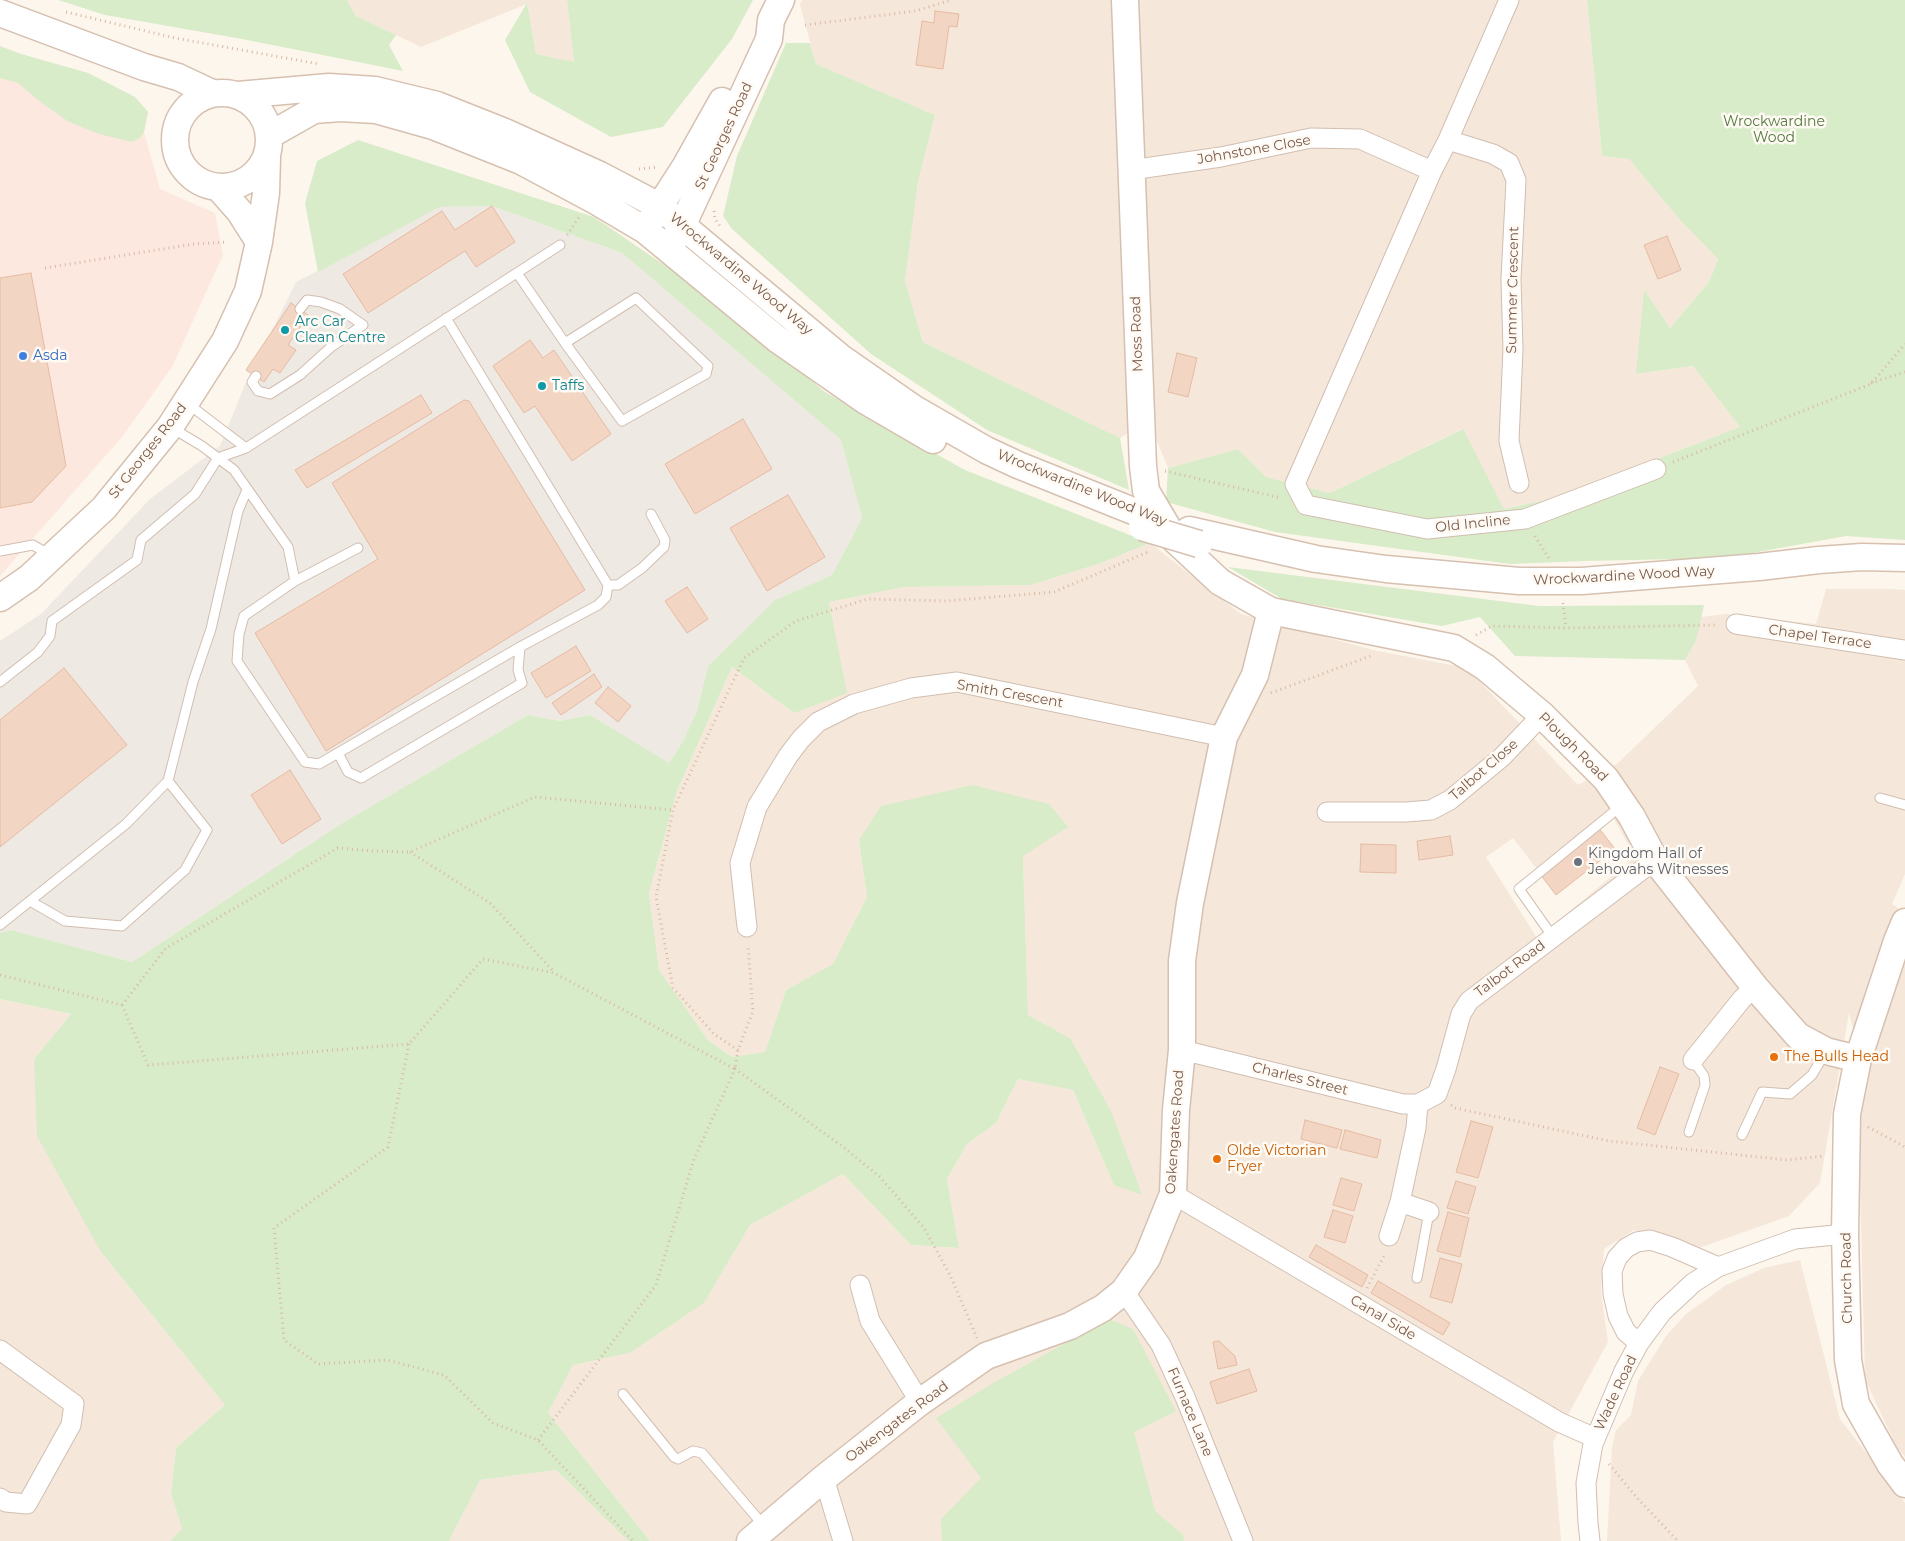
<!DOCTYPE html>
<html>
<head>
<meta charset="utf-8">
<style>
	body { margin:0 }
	canvas { display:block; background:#fdf6ec }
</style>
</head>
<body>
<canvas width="1905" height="1541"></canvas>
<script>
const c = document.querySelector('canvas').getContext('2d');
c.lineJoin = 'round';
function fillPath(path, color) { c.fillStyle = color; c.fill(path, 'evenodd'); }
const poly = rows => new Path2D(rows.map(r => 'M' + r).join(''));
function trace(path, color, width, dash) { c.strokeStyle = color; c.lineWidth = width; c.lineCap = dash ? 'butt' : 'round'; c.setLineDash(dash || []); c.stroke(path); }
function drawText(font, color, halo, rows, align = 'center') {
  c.font = font + ' Montserrat,sans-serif'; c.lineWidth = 5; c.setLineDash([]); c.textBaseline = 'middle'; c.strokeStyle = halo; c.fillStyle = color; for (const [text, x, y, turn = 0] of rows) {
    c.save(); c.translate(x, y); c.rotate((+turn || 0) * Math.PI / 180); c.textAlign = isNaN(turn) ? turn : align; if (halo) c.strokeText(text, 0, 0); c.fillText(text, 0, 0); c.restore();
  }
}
fillPath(poly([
	[347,0,567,0,574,62,536,54,527,4,421,47,356,16],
	[802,0,1587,0,1602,156,1629,159,1679,219,1718,259,1709,282,1670,328,1644,291,1637,374,1693,366,1740,427,1558,497,1503,509,1462,429,1330,493,1266,477,1238,449,1168,468,1157,441,1154,417,1120,438,923,342,905,281,918,182,935,115,816,64,800,5],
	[1150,543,1241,614,1373,650,1467,668,1578,785,1618,763,1698,686,1685,660,1696,641,1701,617,1726,614,1816,624,1826,589,1892,589,1905,590,1905,874,1892,904,1905,913,1905,1457,1896,1446,1865,1379,1859,1149,1864,1070,1849,1013,1820,1183,1789,1216,1699,1248,1634,1230,1604,1249,1601,1292,1608,1342,1553,1442,1561,1541,650,1541,548,1413,573,1365,630,1353,704,1303,750,1225,843,1174,911,1245,959,1248,947,1179,967,1144,996,1123,1018,1079,1073,1090,1114,1185,1070,1038,1028,1015,1023,856,859,840,867,897,833,964,786,990,765,1052,732,1057,708,1040,659,970,649,893,677,791,732,667,794,713,829,602,904,587,1031,585,1101,563],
	[1609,810,1635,857,1537,938,1486,857,1513,838,1536,868],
	[0,999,71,1014,34,1059,101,1252,225,1405,176,1448,171,1493,182,1529,170,1541,0,1541],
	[1800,1260,1840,1419,1905,1503,1905,1541,1607,1541,1612,1447,1616,1430,1631,1415,1638,1381,1666,1336,1685,1315,1726,1285,1764,1268],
	[556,1470,628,1541,449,1541,480,1480]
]), '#f5e8da');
fillPath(poly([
	[0,46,21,54,88,73,135,97,148,112,144,132,160,189,215,213,223,255,172,367,122,437,0,576]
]), '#fde8e0');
fillPath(poly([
	[492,206,622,253,841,440,862,518,832,575,775,600,708,666,697,711,683,741,668,764,590,715,560,721,528,715,339,825,132,962,11,930,0,933,0,641,41,614,150,499,220,446,244,387,296,282,440,207]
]), '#efe9e4');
fillPath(poly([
	[58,0,347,0,356,16,396,35,389,45,403,71,242,39,105,15],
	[567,0,753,0,732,39,663,127,611,137,530,92,505,40,527,3,536,54,574,62],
	[1587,0,1905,0,1905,540,1846,536,1725,558,1585,561,1510,564,1275,532,1166,502,1168,468,1238,449,1266,477,1330,493,1463,429,1504,509,1558,497,1740,427,1693,366,1636,374,1644,290,1670,328,1709,282,1718,259,1679,219,1629,159,1602,156],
	[786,43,810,43,816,64,935,115,918,182,905,281,923,342,1120,438,1129,490,987,430,871,354,732,229,723,216,737,156],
	[0,46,21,54,88,73,135,97,148,112,144,132,140,138,132,142,99,134,69,122,43,104,18,83,0,78],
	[358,140,594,217,714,299,825,392,965,470,1150,543,1101,563,1031,585,904,587,829,602,847,693,794,713,732,667,677,791,649,893,659,970,708,1040,732,1057,765,1052,786,990,833,964,867,897,859,840,881,806,973,785,1049,804,1068,827,1023,856,1028,1015,1070,1038,1111,1111,1142,1195,1114,1185,1073,1090,1018,1079,996,1123,967,1144,947,1179,959,1248,911,1245,843,1174,750,1225,704,1303,630,1353,573,1365,548,1413,650,1541,628,1541,556,1470,480,1480,449,1541,170,1541,182,1529,171,1493,176,1448,225,1405,101,1252,37,1136,34,1059,71,1014,0,999,0,933,11,930,132,962,339,825,528,715,560,721,590,715,669,763,683,741,697,711,708,666,775,600,832,575,862,518,841,440,622,253,492,206,440,207,318,272,305,203,317,161],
	[1228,567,1539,606,1704,605,1696,641,1685,660,1515,656,1480,617,1442,626,1282,599],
	[1109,1319,1133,1329,1176,1411,1134,1432,1155,1511,1183,1535,1184,1541,942,1541,941,1519,981,1478,936,1418,995,1382]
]), '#d8ecc9');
const building = poly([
	[935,11,959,14,957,27,949,26,943,69,916,65,922,21,934,23,935,11],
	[492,206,515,242,476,267,465,251,368,313,343,274,442,211,455,230,492,206],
	[1667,236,1681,270,1658,279,1644,245,1667,236],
	[31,273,66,466,32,502,0,508,0,278,31,273],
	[291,303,308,315,288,345,296,350,280,373,273,369,264,382,246,370,291,303],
	[530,340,543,358,554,350,611,434,572,461,535,406,524,413,493,366,530,340],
	[1177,353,1197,358,1188,397,1168,392,1177,353],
	[421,395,432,413,307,488,295,470,421,395],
	[464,400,469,401,585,590,326,751,255,633,378,559,332,483,464,400],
	[743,419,772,469,695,514,665,464,743,419],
	[788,495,825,557,767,591,730,528,788,495],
	[687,587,708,619,687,633,665,601,687,587],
	[576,646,591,671,546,698,531,673,576,646],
	[64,668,127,745,0,847,0,720,64,668],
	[594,674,602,687,561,715,552,703,594,674],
	[608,687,631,706,618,722,595,703,608,687],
	[290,770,321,819,282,844,251,795,290,770],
	[1599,828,1615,849,1556,895,1540,874,1599,828],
	[1450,836,1453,855,1419,860,1417,841,1450,836],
	[1361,844,1396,845,1396,873,1360,872,1361,844],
	[1660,1067,1679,1074,1655,1135,1637,1128,1660,1067],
	[1305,1120,1342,1130,1337,1148,1301,1139,1305,1120],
	[1471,1121,1493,1127,1478,1178,1456,1172,1471,1121],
	[1345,1130,1381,1140,1377,1158,1340,1149,1345,1130],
	[1341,1178,1362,1184,1354,1211,1333,1205,1341,1178],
	[1456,1181,1476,1187,1468,1214,1447,1208,1456,1181],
	[1333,1210,1353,1216,1345,1243,1324,1237,1333,1210],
	[1448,1212,1469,1218,1460,1257,1437,1251,1448,1212],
	[1316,1245,1368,1275,1362,1287,1309,1257,1316,1245],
	[1440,1258,1462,1264,1452,1303,1430,1297,1440,1258],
	[1378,1281,1450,1323,1443,1335,1371,1293,1378,1281],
	[1219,1341,1235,1356,1237,1365,1218,1369,1213,1342,1219,1341],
	[1249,1369,1257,1391,1217,1404,1210,1382,1249,1369]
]);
fillPath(building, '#f3d5c3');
trace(building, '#e6bba3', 1);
const lane = poly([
	[517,273,565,343,622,421,706,374,708,366,636,298,565,343],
	[256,376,252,382,258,391,270,394,300,375,331,347,363,325,340,309,321,302,307,300,300,309],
	[187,403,246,448],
	[172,428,202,446,234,470,288,547,295,581,244,616,239,634,237,661,305,762,319,764,520,647,598,605,606,597,608,585,446,318],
	[0,551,33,545,51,556],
	[295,581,358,548],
	[608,585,618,585,642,568,664,547,665,540,651,514],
	[0,682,38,652,50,636,52,621,137,560,141,540,195,494,218,458,246,448,560,245],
	[338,753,348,772,361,778,522,683,518,670,520,647],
	[1880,798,1905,805],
	[30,901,65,921,122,926,185,870,207,830,168,781],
	[0,925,126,824,168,781,193,682,211,629,238,511,247,490],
	[1553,937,1519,889,1621,806],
	[1689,1132,1705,1085,1704,1076,1693,1060],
	[1742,1135,1762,1092,1790,1094,1812,1075,1825,1053],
	[1417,1278,1429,1212],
	[623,1394,674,1457,678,1459,693,1451,702,1453,764,1526]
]);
const street = poly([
	[1448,140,1509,0],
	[1131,170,1221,157,1311,138,1360,139,1432,171],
	[1519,483,1509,441,1513,349,1511,279,1516,180,1509,163,1493,154,1448,140,1432,171,1295,484,1306,505,1427,529,1525,519,1656,469],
	[1736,624,1905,650],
	[1327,812,1406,812,1431,810,1450,800,1502,757,1542,715],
	[747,927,740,863,757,807,788,756,801,739,818,722,854,704,911,688,957,682,1224,737],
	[1182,1050,1403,1104,1418,1104],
	[1693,1060,1742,999,1755,987],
	[1173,1194,1559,1422,1595,1438],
	[1400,1202,1429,1212],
	[1389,1236,1400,1202,1416,1128,1418,1104,1437,1094,1446,1069,1461,1014,1469,1001,1655,860],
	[860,1285,870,1321,920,1402],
	[1124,1291,1161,1345,1185,1397,1243,1541],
	[1639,1343,1626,1332,1618,1316,1613,1294,1612,1271,1617,1258,1626,1248,1637,1242,1650,1240,1672,1247,1718,1267],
	[0,1350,74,1404,71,1425,27,1504,6,1502,0,1498],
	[824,1478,843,1541],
	[1590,1541,1588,1523,1586,1483,1593,1444,1624,1371,1639,1343,1662,1312,1693,1283,1718,1267,1795,1239,1845,1234]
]);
const secondary = poly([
	[1125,0,1143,466,1146,491,1175,540,1220,582,1271,611,1454,648,1485,667,1542,715,1606,779,1632,817,1655,860,1755,987,1798,1036,1826,1051,1858,1059],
	[0,13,144,67,178,77,212,93],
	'175 140a47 47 0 1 1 94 0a47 47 0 1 1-94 0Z',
	[238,95,329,87,375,90,437,105,505,132,600,175,659,206,841,358,913,408,986,450,1018,465,1138,513],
	[270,135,314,110,340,108,376,110,433,126,521,161,596,201,645,230,777,339,866,401,933,440],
	[218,187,240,212,259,242],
	[651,220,685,167,722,101],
	[675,238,683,224,769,39,771,20,781,0],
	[1189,530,1316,559,1386,569,1519,581,1582,581,1759,567,1819,560,1862,557,1905,558],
	[0,598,29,578,104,508,170,427,225,341,248,291,259,242,266,193,267,157],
	[1905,922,1897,941,1858,1059,1847,1114,1845,1234,1848,1360,1856,1404,1890,1464,1905,1484],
	[750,1541,824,1478,920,1402,986,1356,1070,1326,1103,1308,1124,1291,1147,1258,1173,1194,1176,1110,1182,1050,1182,961,1190,903,1224,737,1255,675,1271,611]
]);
trace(lane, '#d1beb0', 11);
trace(street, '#d1beb0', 21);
trace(secondary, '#d6c0b0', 29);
trace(poly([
	[66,12,175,38,319,64],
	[805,25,916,11,951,0],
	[639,169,658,167],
	[714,211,715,219,720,226],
	[567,235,579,217],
	[45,268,194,244,228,242],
	[1871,383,1905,372],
	[1673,462,1871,384,1905,344],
	[1165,471,1281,498],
	[1535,536,1550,560],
	[1563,603,1566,628],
	[1476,635,1492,626,1566,628,1717,625],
	[1271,693,1373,655],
	[410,852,490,903,554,972],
	[0,975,122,1005],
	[122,1005,148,1065,409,1044,483,959,554,973,735,1069,738,1050,753,1011,748,945],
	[122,1005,166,948,338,848,373,851,410,852,535,797,673,810],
	[409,1044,388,1147,274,1228,284,1340,318,1364,387,1360,444,1375,493,1423,538,1440,633,1541],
	[738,1050,714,1034,673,988,656,897,673,810,744,658,796,621,868,599,946,601,1054,592,1148,552],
	[1451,1105,1455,1108,1609,1141,1787,1160,1824,1156],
	[1868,1127,1905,1147],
	[1367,1288,1385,1254],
	[538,1440,656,1285,694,1159,735,1069,842,1146,880,1177,924,1228,950,1275,977,1338],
	[1609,1464,1638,1499,1678,1541]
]), '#d9b8a5', 3, [1, 4]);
trace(lane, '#fff', 9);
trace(street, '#fff', 19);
trace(secondary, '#fff', 26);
const secondaryBridge = poly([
	[1142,527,1199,544]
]);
trace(secondaryBridge, '#d6c0b0', 29, []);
trace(secondaryBridge, '#fff', 26);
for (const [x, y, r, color] of [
	[285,330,5,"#0f9aa8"],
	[23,356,5,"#3f7fe0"],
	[542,386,5,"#0f9aa8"],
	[1578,862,5,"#6b7280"],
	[1774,1057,5,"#e8710a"],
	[1217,1159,5,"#e8710a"]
]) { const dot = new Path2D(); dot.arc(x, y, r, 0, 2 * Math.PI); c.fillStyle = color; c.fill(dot); trace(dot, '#fffaf3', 2); }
drawText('14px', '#537a41', '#fffaf3', [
	["Wrockwardine",1774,122],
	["Wood",1774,138]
]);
drawText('14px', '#7a5c4d', '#fffaf3', [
	["St Georges Road",724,136,-65],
	["Johnstone Close",1254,150,-10],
	["Wrockwardine Wood Way",741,274,40],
	["Summer Crescent",1513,290,-89],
	["Moss Road",1137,334,-92],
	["St Georges Road",148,451,-52],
	["Wrockwardine Wood Way",1082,488,22],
	["Old Incline",1473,524,-6],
	["Wrockwardine Wood Way",1624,576,-3],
	["Chapel Terrace",1820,637,8],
	["Smith Crescent",1010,694,10],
	["Plough Road",1573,747,45],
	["Talbot Close",1484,770,-41],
	["Talbot Road",1510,969,-37],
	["Charles Street",1300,1079,14],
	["Oakengates Road",1175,1132,-86],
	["Church Road",1847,1278,-91],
	["Canal Side",1383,1318,31],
	["Wade Road",1616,1393,-65],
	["Furnace Lane",1190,1412,67],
	["Oakengates Road",897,1422,-37]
]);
drawText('14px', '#0d838f', '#fffaf3', [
	["Arc Car",295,322],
	["Clean Centre",295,338],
	["Taffs",552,386]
], 'left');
drawText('14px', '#366cbe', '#fffaf3', [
	["Asda",33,356]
], 'left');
drawText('14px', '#5b616d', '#fffaf3', [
	["Kingdom Hall of",1588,854],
	["Jehovahs Witnesses",1588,870]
], 'left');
drawText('14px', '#c56008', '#fffaf3', [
	["The Bulls Head",1784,1057],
	["Olde Victorian",1227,1151],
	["Fryer",1227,1167]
], 'left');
</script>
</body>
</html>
